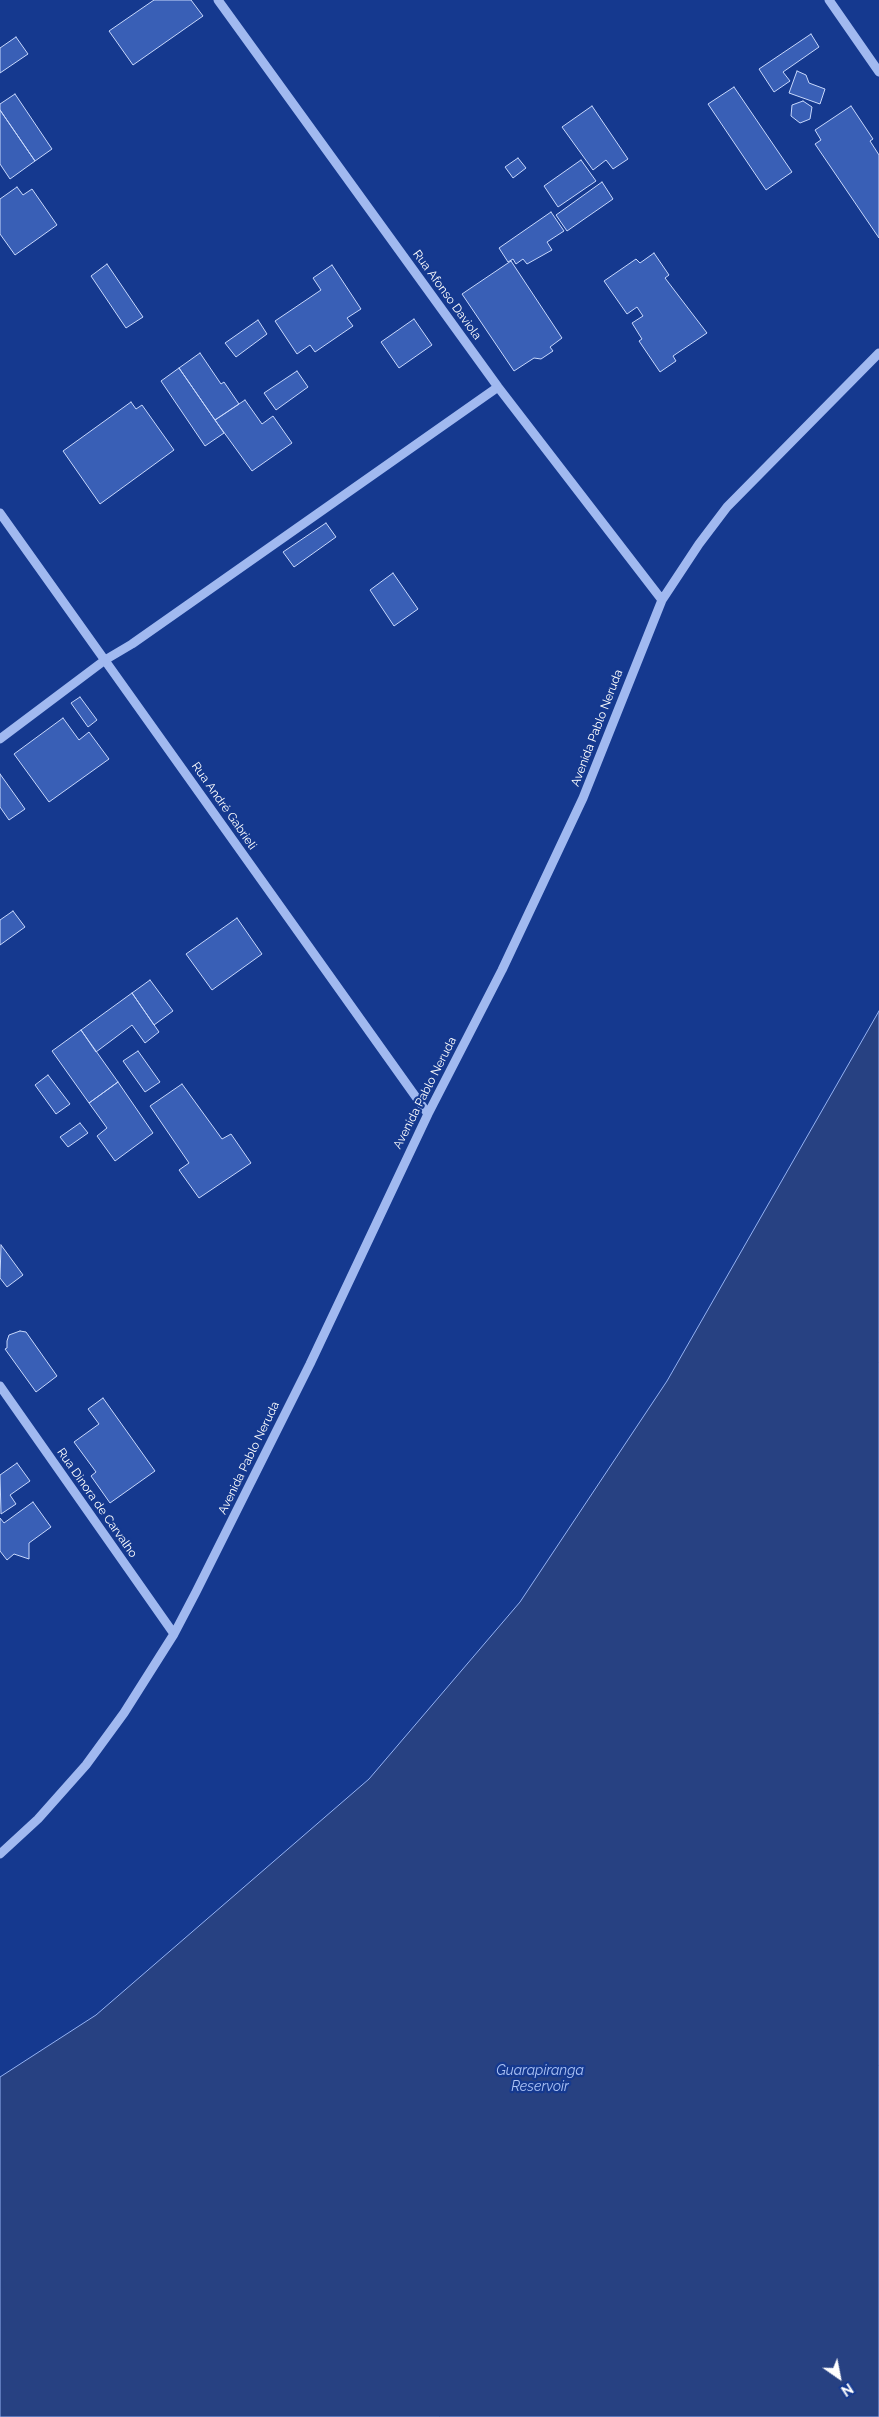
<!DOCTYPE html>
<html>
<head>
<meta charset="utf-8">
<style>
	body { margin:0 }
	#map { position:relative; width:879px; height:2417px; overflow:hidden; background:#15398f; font-family:Raleway,sans-serif }
	canvas { display:block }
	.north { position:absolute; left:814px; top:2352px; width:50px; height:50px; -webkit-text-stroke:4px #15398f; paint-order:stroke; rotate:147deg; font-size:14px; font-weight:700; line-height:20px; text-align:center; color:#fff }
	.north::after { content:''; display:block; margin:auto; width:18px; height:22px; background:#fff; clip-path:polygon(50% 0,100% 100%,50% 72%,0 100%) }
</style>
</head>
<body>
<div id="map">
<canvas width="879" height="2417"></canvas>
<div class="north">N</div>
</div>
<script>
const c = document.querySelector('canvas').getContext('2d');
c.lineJoin = 'round';
function fillPath(path, color) { c.fillStyle = color; c.fill(path, 'evenodd'); }
const poly = rows => new Path2D(rows.map(r => 'M' + r).join(''));
function trace(path, color, width, dash) { c.strokeStyle = color; c.lineWidth = width; c.lineCap = dash ? 'butt' : 'round'; c.setLineDash(dash || []); c.stroke(path); }
function drawText(font, color, halo, rows, align = 'center') {
  c.font = font + ' Raleway,sans-serif'; c.lineWidth = 4.5; c.setLineDash([]); c.textBaseline = 'middle'; c.strokeStyle = halo; c.fillStyle = color; for (const [text, x, y, turn = 0] of rows) {
    c.save(); c.translate(x, y); c.rotate((+turn || 0) * Math.PI / 180); c.textAlign = isNaN(turn) ? turn : align; if (halo) c.strokeText(text, 0, 0); c.fillText(text, 0, 0); c.restore();
  }
}
const water = poly([
	[879,1011,879,2417,0,2417,0,2077,96,2015,369,1779,520,1602,667,1381,879,1011]
]);
fillPath(water, '#274182');
trace(water, '#94b2f3', 1);
const building = poly([
	[154,0,191,0,203,16,133,65,109,31,154,0],
	[811,34,819,47,783,72,790,81,774,92,759,69,811,34],
	[16,37,28,54,0,73,0,48,16,37],
	[797,71,806,75,809,83,825,89,820,104,789,93,797,71],
	[734,87,792,172,766,190,708,104,734,87],
	[15,94,52,149,35,161,0,110,0,104,15,94],
	[803,101,812,107,810,119,800,123,791,116,792,105,803,101],
	[592,106,628,159,613,169,606,160,593,170,562,127,592,106],
	[851,106,873,139,870,141,879,155,879,238,815,144,821,140,815,130,851,106],
	[0,110,35,161,10,179,0,164,0,110],
	[518,158,526,168,513,178,505,167,518,158],
	[581,160,596,181,558,207,544,186,581,160],
	[602,182,613,199,567,231,556,215,602,182],
	[17,187,23,195,32,189,57,225,15,255,0,234,0,199,17,187],
	[551,212,564,231,547,242,552,250,527,264,523,259,516,264,513,259,508,262,499,248,551,212],
	[654,253,669,275,665,278,707,333,673,356,676,361,660,372,639,341,642,339,632,323,643,316,637,307,627,314,604,281,636,259,640,263,654,253],
	[511,261,562,338,550,347,553,351,541,359,534,358,514,371,462,294,511,261],
	[107,264,143,317,126,328,91,276,107,264],
	[332,265,361,309,347,318,353,326,315,352,310,345,297,354,275,321,321,290,313,278,332,265],
	[414,319,432,345,399,368,381,342,414,319],
	[258,320,267,334,236,357,225,343,258,320],
	[200,353,221,384,224,382,239,404,215,420,179,368,200,353],
	[179,368,224,433,205,446,161,381,179,368],
	[297,371,308,387,276,410,264,393,297,371],
	[245,400,262,424,273,416,292,443,252,471,215,420,245,400],
	[131,402,136,409,142,405,174,450,100,504,63,451,131,402],
	[326,523,336,537,294,567,283,552,326,523],
	[393,573,418,609,394,626,370,590,393,573],
	[80,697,97,720,88,727,71,703,80,697],
	[63,718,79,740,89,732,109,759,49,802,14,754,63,718],
	[0,774,25,809,9,820,0,807,0,774],
	[13,911,25,927,0,945,0,920,13,911],
	[237,918,262,954,212,990,186,954,237,918],
	[150,980,173,1011,154,1025,132,993,150,980],
	[132,993,159,1032,145,1043,132,1025,96,1052,81,1030,132,993],
	[81,1030,118,1082,89,1103,52,1051,81,1030],
	[138,1051,160,1082,145,1092,123,1061,138,1051],
	[48,1075,70,1104,56,1114,35,1085,48,1075],
	[118,1082,153,1133,115,1161,97,1136,107,1128,89,1103,118,1082],
	[182,1084,222,1139,231,1134,251,1163,199,1198,179,1170,189,1163,150,1106,182,1084],
	[80,1123,88,1133,68,1147,60,1137,80,1123],
	[1,1245,23,1275,7,1287,0,1278,1,1245],
	[20,1331,26,1332,57,1376,36,1392,5,1349,7,1348,7,1341,9,1335,20,1331],
	[103,1398,155,1471,110,1503,91,1476,96,1472,74,1442,99,1424,88,1409,103,1398],
	[17,1463,30,1481,10,1495,16,1504,1,1514,0,1475,17,1463],
	[33,1502,51,1527,29,1543,29,1559,14,1554,7,1560,0,1551,0,1518,4,1523,33,1502]
]);
fillPath(building, '#395fb6');
trace(building, '#c8d8fc', 1);
trace(poly([
	[218,0,498,387,662,600],
	[829,0,879,72],
	[0,513,428,1114],
	[0,739,105,660,132,644,498,387],
	[0,1386,174,1634],
	[0,1854,38,1819,86,1765,124,1713,174,1634,196,1592,310,1364,428,1114,502,970,583,798,662,600,699,544,727,507,879,353]
]), '#a1b9f0', 9);
drawText('12px', '#fff', '#15398f', [
	["Rua Afonso Daviola",447,295,54],
	["Avenida Pablo Neruda",597,728,-69],
	["Rua André Gabrieli",224,806,55],
	["Avenida Pablo Neruda",425,1093,-63],
	["Avenida Pablo Neruda",249,1458,-64],
	["Rua Dinora de Carvalho",97,1503,55]
]);
drawText('italic 14px', '#adc4f7', '#15398f', [
	["Guarapiranga",540,2071],
	["Reservoir",540,2087]
]);
</script>
</body>
</html>
